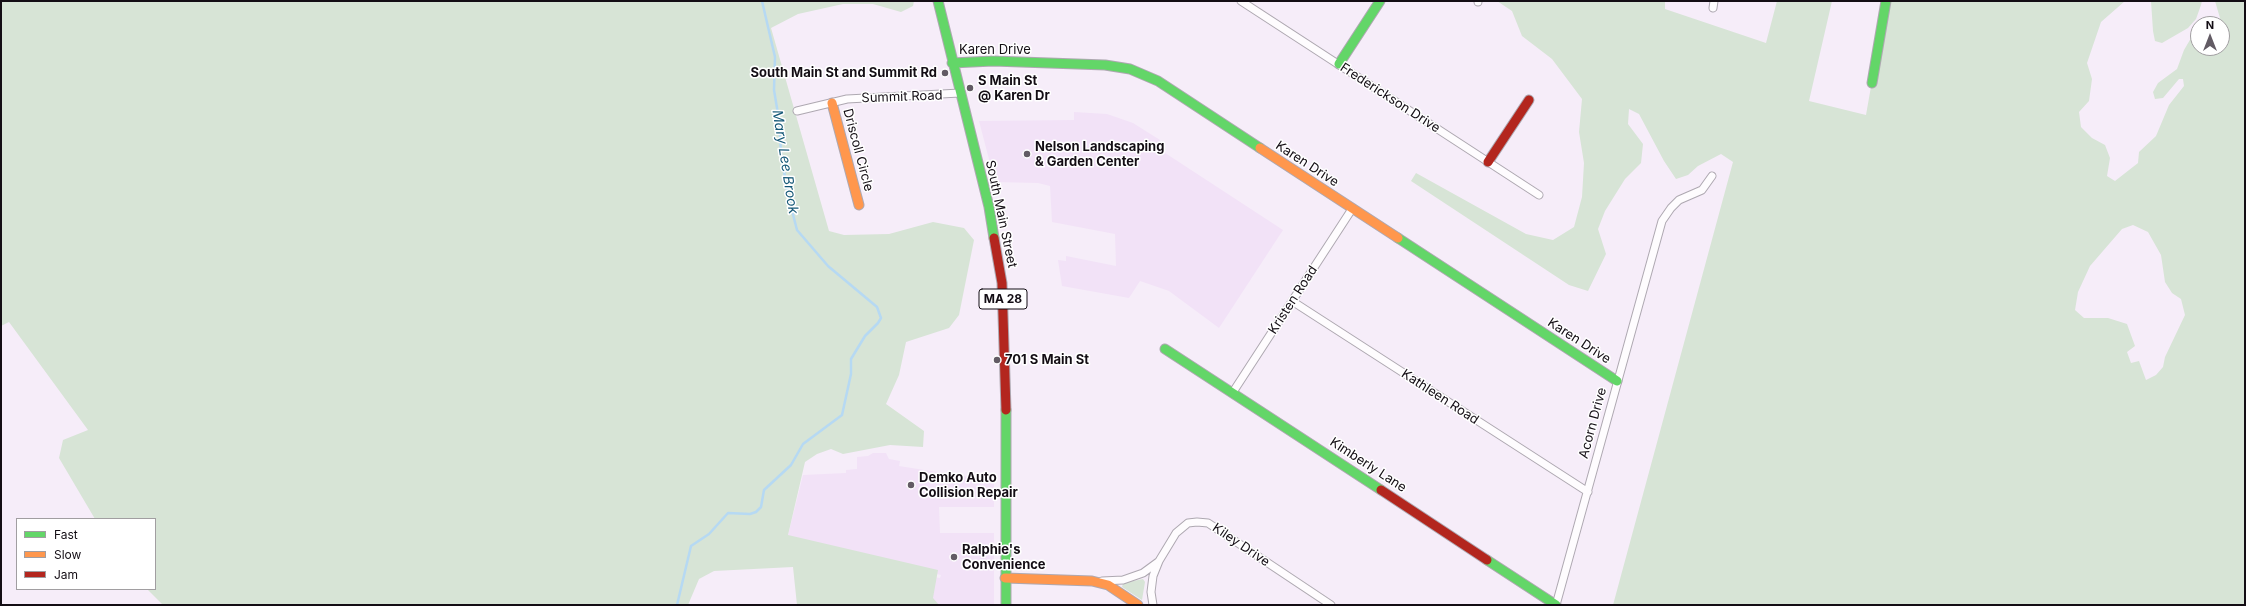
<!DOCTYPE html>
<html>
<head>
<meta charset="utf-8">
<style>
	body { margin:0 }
	#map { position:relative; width:2246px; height:606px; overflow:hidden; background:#f6edf9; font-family:Inter,sans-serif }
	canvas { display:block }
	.frame { position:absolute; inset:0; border:2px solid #130d14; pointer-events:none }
	.legend { position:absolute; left:16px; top:518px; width:140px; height:72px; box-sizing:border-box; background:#fff; border:1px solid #a19ea1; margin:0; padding:5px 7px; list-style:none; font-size:12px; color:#130d14 }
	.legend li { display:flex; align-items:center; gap:8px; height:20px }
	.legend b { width:20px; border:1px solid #a19ea1 }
	.north { position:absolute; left:2190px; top:16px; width:40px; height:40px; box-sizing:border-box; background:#fff; border:1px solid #a19ea1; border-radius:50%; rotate:0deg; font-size:11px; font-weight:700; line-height:16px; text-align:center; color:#130d14 }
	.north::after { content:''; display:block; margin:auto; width:14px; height:18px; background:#625b64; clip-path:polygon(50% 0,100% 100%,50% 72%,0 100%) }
</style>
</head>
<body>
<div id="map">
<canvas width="2246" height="606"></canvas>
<div class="frame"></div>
<ul class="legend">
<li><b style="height:5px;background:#63d668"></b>Fast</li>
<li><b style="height:5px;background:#ff974d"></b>Slow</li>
<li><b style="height:5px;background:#b3261e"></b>Jam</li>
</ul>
<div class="north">N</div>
</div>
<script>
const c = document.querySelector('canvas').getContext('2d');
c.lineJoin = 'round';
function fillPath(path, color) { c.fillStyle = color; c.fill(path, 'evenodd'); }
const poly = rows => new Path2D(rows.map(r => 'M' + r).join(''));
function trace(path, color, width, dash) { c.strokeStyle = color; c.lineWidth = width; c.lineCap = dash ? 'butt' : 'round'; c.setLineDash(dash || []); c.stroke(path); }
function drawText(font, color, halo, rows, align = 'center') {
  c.font = font + ' Inter,sans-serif'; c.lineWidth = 3; c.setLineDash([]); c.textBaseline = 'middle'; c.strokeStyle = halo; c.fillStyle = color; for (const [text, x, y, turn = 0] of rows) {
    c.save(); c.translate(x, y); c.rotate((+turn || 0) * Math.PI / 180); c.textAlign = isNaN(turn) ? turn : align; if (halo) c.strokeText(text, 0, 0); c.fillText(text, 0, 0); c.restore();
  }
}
fillPath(poly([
	[1074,112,1107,114,1133,123,1160,140,1159,149,1283,230,1219,328,1169,291,1140,281,1129,298,1062,286,1058,260,1066,261,1066,256,1116,266,1115,234,1052,222,1050,186,1038,183,995,182,979,121,1074,120],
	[873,453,886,453,889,459,900,461,899,466,994,481,994,507,939,507,940,533,994,533,994,605,924,605,922,575,940,578,941,575,787,539,803,475,846,473,846,470,857,469,857,457,868,456]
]), '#f2e2f7');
fillPath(poly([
	[1,1,914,1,913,6,901,12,873,4,843,4,798,14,771,28,829,231,844,235,889,234,933,222,964,228,974,240,959,315,949,328,906,342,899,375,886,404,924,431,923,447,890,445,843,454,831,449,817,454,805,462,788,535,938,570,933,598,939,605,797,605,793,567,714,571,699,579,688,605,163,605,147,589,155,589,155,519,95,519,59,458,63,440,88,430,9,322,1,326],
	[1497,1,1665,1,1665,9,1766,43,1777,1,1832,1,1809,101,1866,115,1886,1,2125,1,2101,22,2087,63,2092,79,2089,101,2079,112,2081,127,2092,138,2105,145,2110,158,2107,176,2115,181,2138,163,2139,152,2156,136,2169,105,2184,86,2183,79,2179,79,2163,98,2155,99,2153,92,2158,83,2177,69,2184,50,2194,33,2198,34,2198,48,2222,48,2222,24,2218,24,2220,18,2215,1,2245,1,2245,605,1613,605,1733,162,1721,154,1698,166,1688,175,1676,179,1664,161,1639,114,1629,109,1628,124,1643,144,1641,163,1625,179,1605,211,1598,229,1606,254,1588,291,1569,285,1411,181,1416,173,1526,234,1553,240,1574,227,1582,197,1584,163,1579,132,1582,99,1552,59,1522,36,1512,11],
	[2133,225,2148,232,2161,255,2165,282,2172,293,2181,299,2185,315,2165,357,2163,367,2156,375,2146,380,2139,361,2131,363,2127,352,2135,346,2127,324,2108,318,2084,318,2075,310,2078,292,2090,266,2122,229],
	[2151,1,2202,1,2201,5,2196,19,2188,28,2162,43,2155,41,2153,31],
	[1143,579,1145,582,1142,600,1122,587,1123,583]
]), '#d7e4d6');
trace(poly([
	[677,605,691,546,709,534,728,513,750,514,756,512,761,507,764,490,791,465,803,444,842,415,851,374,851,359,865,336,878,323,881,318,877,307,828,266,797,230,788,195,781,153,779,120,774,90,775,57,762,1]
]), '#b6d9f3', 2.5);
const street = poly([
	[1241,1,1539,195],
	[1478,2,1478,1],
	[1713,8,1714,1],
	[797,111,847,99,960,93],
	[1292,301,1588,492],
	[1233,392,1352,209],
	[1102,581,1123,580,1143,573,1158,562],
	[1153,605,1151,592,1153,576,1159,561,1176,533,1188,523,1197,522,1208,523,1331,605],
	[1556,605,1662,221,1671,208,1679,200,1702,190,1712,176]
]);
const fast = poly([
	[938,1,989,207,994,238],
	[952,63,993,61,1105,65,1130,69,1158,81,1260,148],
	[1339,64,1380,1],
	[1872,83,1886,1],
	[1398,238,1617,381],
	[1165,349,1381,490],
	[1006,410,1006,605],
	[1487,560,1556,605]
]);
const slow = poly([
	[832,103,859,205],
	[1260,148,1398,238],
	[1005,578,1092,581,1108,585,1138,605]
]);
const jam = poly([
	[1488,162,1529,100],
	[994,238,1002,283,1006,410],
	[1381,490,1487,560]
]);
trace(street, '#aea8b1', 9);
trace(fast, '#aea8b1', 11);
trace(slow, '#aea8b1', 11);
trace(jam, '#aea8b1', 11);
trace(street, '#fefcfe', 7);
trace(fast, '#63d668', 9);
trace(slow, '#ff974d', 9);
trace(jam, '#b3261e', 9);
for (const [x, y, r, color] of [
	[945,73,4,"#625b64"],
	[970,88,4,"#625b64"],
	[1027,154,4,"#625b64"],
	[997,360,4,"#625b64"],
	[911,485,4,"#625b64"],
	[954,557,4,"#625b64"]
]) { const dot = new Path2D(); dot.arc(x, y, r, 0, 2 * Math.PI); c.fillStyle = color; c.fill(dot); trace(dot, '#fff', 1.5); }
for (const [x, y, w] of [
	[1003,299,48]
]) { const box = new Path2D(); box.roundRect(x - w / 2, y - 10, w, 20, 3); c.fillStyle = '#fff'; c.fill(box); trace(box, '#130d14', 1); }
drawText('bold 12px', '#130d14', null, [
	["MA 28",1003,299]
]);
drawText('13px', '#130d14', '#fff', [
	["Karen Drive",995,50],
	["Summit Road",902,97,-2],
	["Frederickson Drive",1390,98,33],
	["Driscoll Circle",858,150,75],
	["Karen Drive",1307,164,33],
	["South Main Street",1001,214,78],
	["Kristen Road",1293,300,-57],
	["Karen Drive",1579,341,33],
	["Kathleen Road",1440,397,33],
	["Acorn Drive",1593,423,-75],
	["Kimberly Lane",1368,465,33],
	["Kiley Drive",1241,545,34]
]);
drawText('bold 13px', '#130d14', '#fff', [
	["South Main St and Summit Rd",937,73,"right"],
	["S Main St",978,81],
	["@ Karen Dr",978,96],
	["Nelson Landscaping",1035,147],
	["& Garden Center",1035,162],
	["701 S Main St",1005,360],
	["Demko Auto",919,478],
	["Collision Repair",919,493],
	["Ralphie's",962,550],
	["Convenience",962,565]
], 'left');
drawText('italic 14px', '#155877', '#fff', [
	["Mary Lee Brook",785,162,81]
]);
</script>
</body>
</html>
